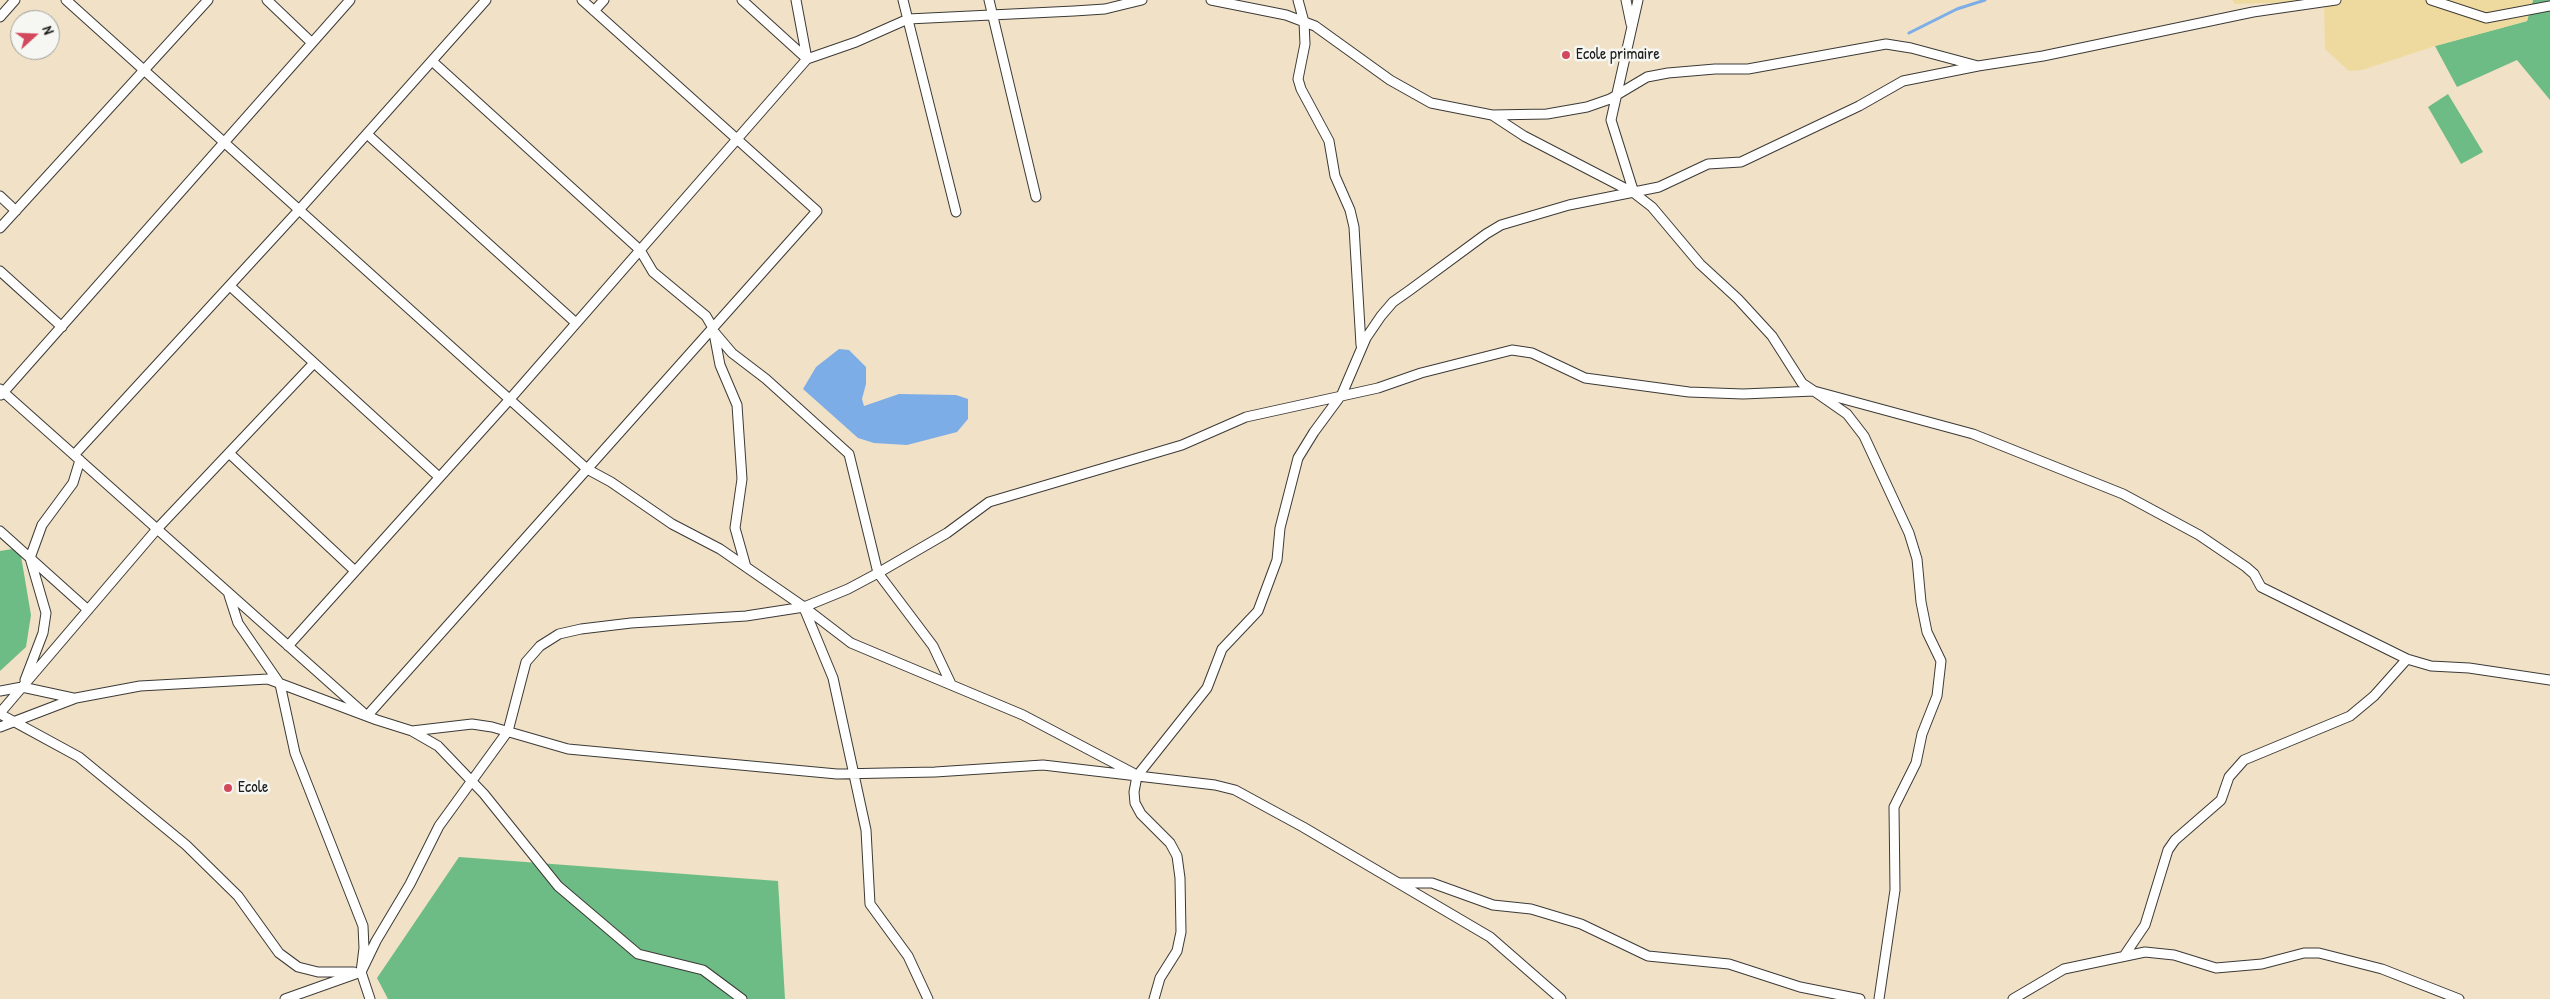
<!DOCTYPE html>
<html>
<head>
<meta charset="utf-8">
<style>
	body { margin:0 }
	#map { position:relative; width:2550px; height:999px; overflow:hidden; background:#f1e1c6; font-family:"Patrick Hand",sans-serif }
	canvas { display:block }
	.north { position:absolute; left:10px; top:10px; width:50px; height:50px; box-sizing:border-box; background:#f6f6f2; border:1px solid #9f9f9c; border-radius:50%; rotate:70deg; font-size:14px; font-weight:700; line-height:20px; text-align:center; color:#1c1c1c }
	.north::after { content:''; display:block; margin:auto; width:18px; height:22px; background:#d1495b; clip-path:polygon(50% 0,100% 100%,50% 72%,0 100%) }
</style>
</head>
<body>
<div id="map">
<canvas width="2550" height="999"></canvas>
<div class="north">N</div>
</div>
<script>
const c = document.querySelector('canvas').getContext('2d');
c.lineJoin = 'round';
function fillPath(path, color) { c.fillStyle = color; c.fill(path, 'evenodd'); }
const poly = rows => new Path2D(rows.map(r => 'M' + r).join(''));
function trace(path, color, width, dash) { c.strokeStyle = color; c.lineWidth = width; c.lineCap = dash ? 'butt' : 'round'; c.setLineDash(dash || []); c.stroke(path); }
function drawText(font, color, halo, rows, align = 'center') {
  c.font = font + ' "Patrick Hand",sans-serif'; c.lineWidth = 5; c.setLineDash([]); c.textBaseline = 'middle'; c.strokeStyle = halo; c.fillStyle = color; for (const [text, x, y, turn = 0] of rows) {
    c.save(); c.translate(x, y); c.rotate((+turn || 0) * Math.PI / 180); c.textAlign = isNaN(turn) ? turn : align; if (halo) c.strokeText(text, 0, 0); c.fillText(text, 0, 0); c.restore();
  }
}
fillPath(poly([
	[2533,0,2550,0,2550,100,2517,60,2457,87,2435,46,2527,21],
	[2448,94,2483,152,2461,164,2428,107],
	[12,549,21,556,31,615,26,647,0,671,0,551],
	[459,857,778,881,785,999,388,999,377,978]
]), '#6ebc85');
fillPath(poly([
	[2232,0,2533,0,2527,21,2435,46,2362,70,2349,71,2325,49,2324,1,2235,4]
]), '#eeda9e');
fillPath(poly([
	[839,349,849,350,866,367,866,384,862,399,864,406,899,394,956,395,968,399,968,419,957,432,907,445,874,443,858,438,803,389,816,367]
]), '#7cade7');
trace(poly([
	[1909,33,1957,9,1985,0]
]), '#7cade7', 3);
const minor = poly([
	[66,0,587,469,611,482,672,524,720,549,804,607,851,643,1023,715,1133,773],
	[267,0,312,43],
	[742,0,807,59],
	[796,0,807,59],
	[903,0,956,212],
	[989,0,1036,197],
	[1211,0,1286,15,1315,26,1390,80,1431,103,1492,115,1547,114,1587,107,1610,99,1647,77,1668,73,1715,69,1748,69,1886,44,1911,48,1978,66,2043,56,2253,12,2336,0],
	[1298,0,1304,22,1305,44,1298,79,1301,89,1329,141,1335,176,1350,210,1354,227,1361,345],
	[1626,0,1631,24],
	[2431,0,2486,18,2550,6],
	[594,11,604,0],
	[0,17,15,0],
	[432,61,640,250,653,272,706,316,713,328,720,365,737,405,742,479,735,528,746,567],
	[1492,115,1524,136,1634,193,1652,207,1700,264,1738,299,1772,336,1802,383,1814,391,1973,434,2123,494,2199,535,2246,567,2254,574,2261,587,2407,659,2431,666,2469,668,2550,680],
	[367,134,576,323],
	[1634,193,1611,120,1638,0],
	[0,196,16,211],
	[0,228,208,0],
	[0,271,62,327],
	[230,286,439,477],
	[715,333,732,353,766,379,849,454,878,573,933,646,951,684],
	[0,389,367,716,817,211,582,0],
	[1,395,350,0],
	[229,453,355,571],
	[74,455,299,210,486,0],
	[0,531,88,610],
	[229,595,238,623,280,684,295,753,363,926,364,948,361,972,370,999],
	[804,608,833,678,866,830,870,904,908,956,928,999],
	[288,646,510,399,807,59,856,42,908,19,1074,11,1105,9,1142,0],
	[25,680,43,633,46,613,30,558,42,525,73,483,80,460],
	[0,691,22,687,73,698],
	[0,713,157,529,314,363],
	[0,714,79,757,186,845,238,896,279,953,298,967,318,972,354,972],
	[0,727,76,698,140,686,268,679,377,720,412,731,472,724,492,727,568,749,837,774,935,772,1043,765,1215,785,1235,790,1303,827,1490,937,1561,999],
	[412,731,438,746,484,794,558,886,638,954,703,970,742,999],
	[1400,883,1432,883,1493,905,1531,909,1581,924,1648,956,1729,964,1800,987,1860,999],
	[2124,956,2145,925,2168,850,2175,840,2221,800,2229,777,2244,760,2350,716,2374,696,2407,659],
	[285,999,361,972,376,941,410,884,439,826,508,731,526,662,540,646,559,634,581,629,631,623,746,616,804,607,848,589,878,573,947,533,989,502,1182,445,1246,417,1378,388,1421,373,1512,350,1532,353,1585,378,1689,392,1743,394,1814,391,1847,414,1864,436,1909,533,1917,559,1921,602,1927,632,1941,661,1937,696,1922,734,1916,763,1894,807,1895,890,1879,999],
	[1154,999,1160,978,1177,951,1181,932,1180,878,1177,856,1170,843,1141,814,1135,803,1134,792,1137,776,1207,688,1222,649,1258,611,1277,560,1280,528,1298,458,1314,432,1342,394,1366,338,1381,316,1393,302,1410,290,1486,234,1501,225,1569,205,1659,187,1708,164,1741,162,1859,106,1903,81,1978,66],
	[2013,999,2064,969,2145,952,2174,955,2216,968,2262,964,2304,953,2319,953,2382,969,2459,999]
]);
trace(minor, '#3c3a36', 11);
trace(minor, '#fff', 9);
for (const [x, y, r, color] of [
	[1566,55,5,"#d1495b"],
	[228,788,5,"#d1495b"]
]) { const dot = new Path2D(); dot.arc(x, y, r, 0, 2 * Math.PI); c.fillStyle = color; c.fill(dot); trace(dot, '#f6f6f2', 2); }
drawText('16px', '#1c1c1c', '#f6f6f2', [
	["Ecole primaire",1576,55],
	["Ecole",238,788]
], 'left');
</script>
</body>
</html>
